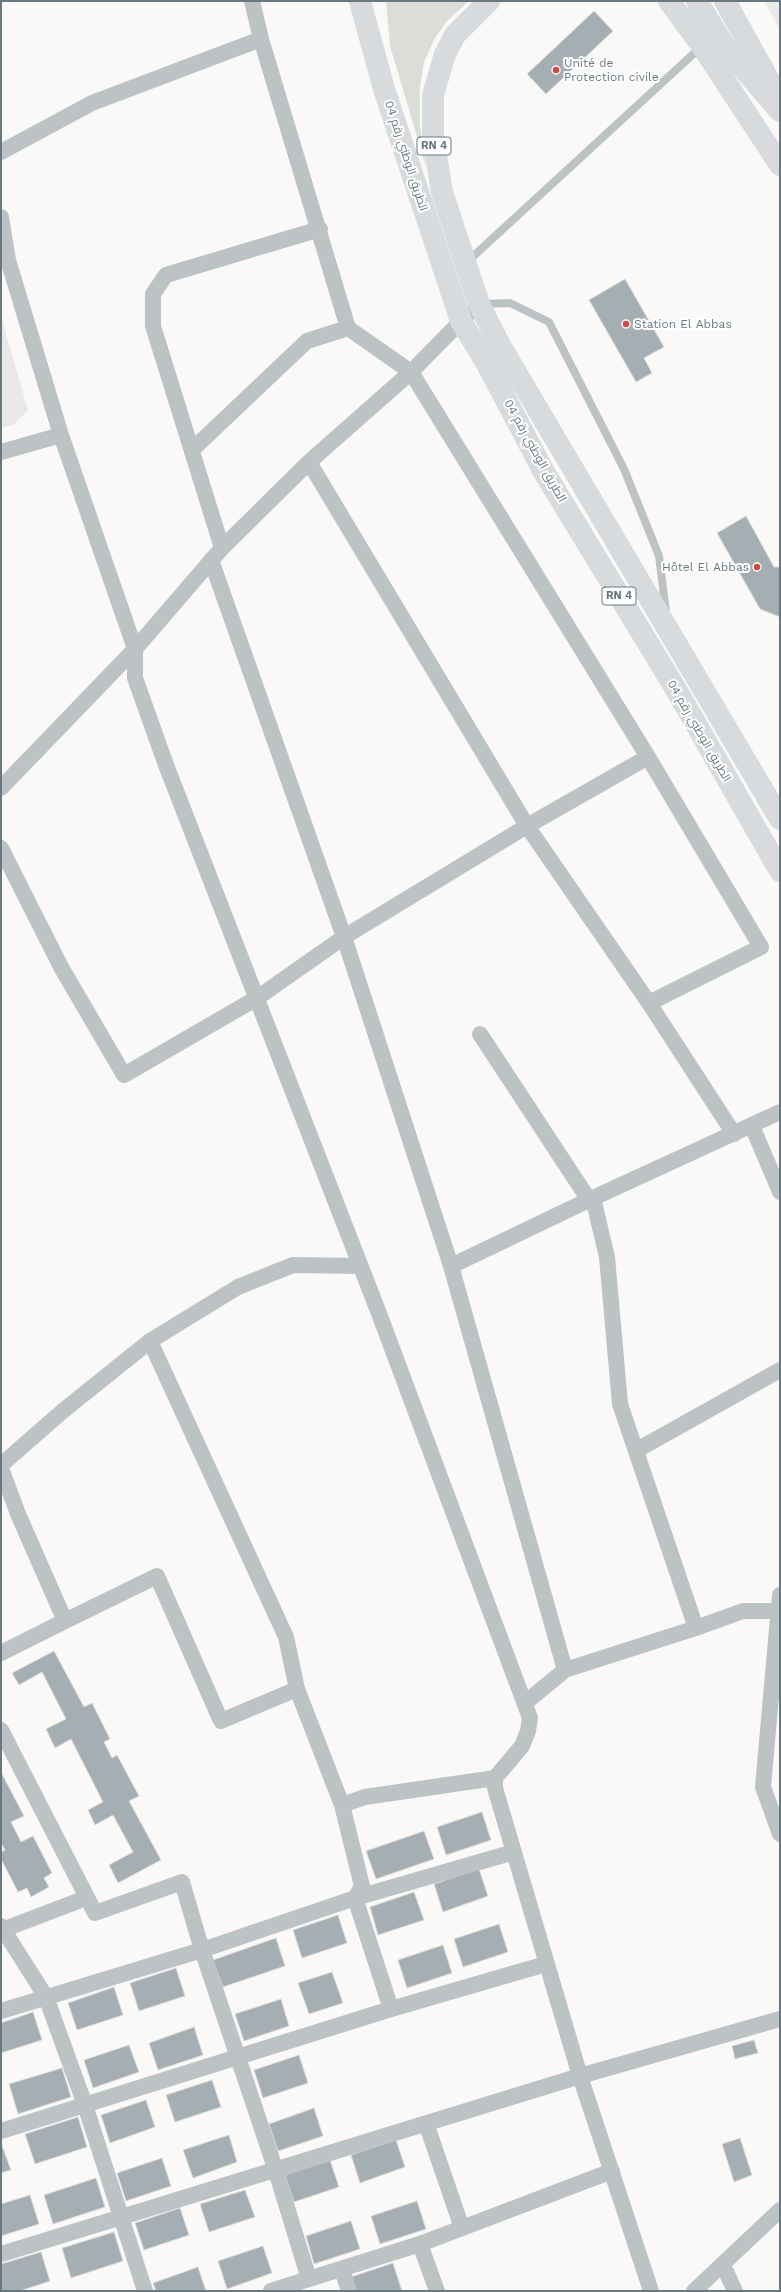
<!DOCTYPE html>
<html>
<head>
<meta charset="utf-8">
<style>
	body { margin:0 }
	#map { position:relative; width:781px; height:2292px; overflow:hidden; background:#faf9f8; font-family:"Work Sans",sans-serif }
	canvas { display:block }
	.frame { position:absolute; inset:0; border:2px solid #67797f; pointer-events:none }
</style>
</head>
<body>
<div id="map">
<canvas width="781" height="2292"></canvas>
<div class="frame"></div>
</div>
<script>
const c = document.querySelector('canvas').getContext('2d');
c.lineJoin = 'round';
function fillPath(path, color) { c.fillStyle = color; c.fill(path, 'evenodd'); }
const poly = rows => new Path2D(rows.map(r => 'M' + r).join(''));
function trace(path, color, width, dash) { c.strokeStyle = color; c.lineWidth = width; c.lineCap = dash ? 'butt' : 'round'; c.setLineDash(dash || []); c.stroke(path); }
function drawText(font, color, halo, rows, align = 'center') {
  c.font = font + ' "Work Sans",Cairo,sans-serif'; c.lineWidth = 4; c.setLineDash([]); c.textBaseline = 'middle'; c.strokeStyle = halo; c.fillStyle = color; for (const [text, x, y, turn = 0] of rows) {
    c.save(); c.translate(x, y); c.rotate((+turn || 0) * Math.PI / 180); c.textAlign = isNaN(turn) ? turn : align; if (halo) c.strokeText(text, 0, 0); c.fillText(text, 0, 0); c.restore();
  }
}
fillPath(poly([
	[764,1,780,1,780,30],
	[1,317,28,410,13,425,1,428]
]), '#e8e9e8');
fillPath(poly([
	[386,1,469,1,447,21,435,38,424,62,420,87,420,125,426,167,390,46]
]), '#dbded8');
const building = poly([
	[594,11,613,31,546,94,527,74,594,11],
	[625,279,664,347,644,358,652,373,636,382,589,300,625,279],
	[746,516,774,567,780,567,780,617,760,609,717,533,746,516],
	[54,1651,84,1707,92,1703,110,1739,104,1742,112,1758,117,1755,139,1796,129,1801,161,1860,118,1883,109,1865,133,1852,113,1815,95,1825,88,1810,103,1802,71,1739,55,1748,46,1729,66,1719,42,1672,19,1685,12,1673,54,1651],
	[1,1772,24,1816,11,1822,21,1842,33,1836,52,1873,44,1878,49,1887,31,1897,27,1888,18,1892,1,1859,1,1852,5,1850,1,1843,1,1772],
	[482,1812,491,1840,446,1855,437,1827,482,1812],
	[424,1831,434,1859,376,1879,366,1851,424,1831],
	[479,1869,488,1896,443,1912,434,1884,479,1869],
	[414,1892,424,1920,378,1935,370,1907,414,1892],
	[338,1915,347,1943,302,1958,293,1930,338,1915],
	[499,1924,508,1952,463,1967,454,1939,499,1924],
	[276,1938,285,1966,223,1987,213,1960,276,1938],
	[443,1945,452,1973,407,1988,398,1960,443,1945],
	[176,1968,185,1996,139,2011,130,1983,176,1968],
	[332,1972,343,2003,309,2014,298,1983,332,1972],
	[114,1987,123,2015,77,2030,68,2003,114,1987],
	[281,1999,289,2026,244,2041,235,2014,281,1999],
	[33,2012,42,2040,1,2053,1,2023,33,2012],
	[194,2027,203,2055,158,2070,149,2043,194,2027],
	[754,2040,758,2053,735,2059,732,2046,754,2040],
	[129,2045,139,2072,93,2088,84,2060,129,2045],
	[299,2055,308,2083,263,2098,254,2070,299,2055],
	[62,2068,71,2097,18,2114,9,2084,62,2068],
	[212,2080,221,2107,175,2122,166,2095,212,2080],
	[146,2100,155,2127,110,2143,101,2115,146,2100],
	[314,2108,323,2136,278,2151,269,2124,314,2108],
	[78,2117,87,2147,35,2164,25,2134,78,2117],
	[229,2135,237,2162,193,2178,183,2150,229,2135],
	[740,2138,752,2175,734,2182,722,2144,740,2138],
	[396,2140,405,2167,360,2183,351,2155,396,2140],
	[1,2143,11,2170,1,2173,1,2143],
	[162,2158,171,2186,126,2201,117,2173,162,2158],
	[330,2160,339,2187,294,2202,285,2175,330,2160],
	[96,2178,105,2207,53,2224,44,2195,96,2178],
	[245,2190,255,2217,209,2232,200,2204,245,2190],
	[30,2195,39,2224,1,2236,1,2204,30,2195],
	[417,2201,426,2229,380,2244,371,2216,417,2201],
	[180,2208,189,2235,144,2250,135,2223,180,2208],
	[351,2221,360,2249,314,2264,306,2236,351,2221],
	[114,2232,123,2261,71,2278,62,2248,114,2232],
	[263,2246,272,2273,227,2289,218,2261,263,2246],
	[41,2252,50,2281,20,2291,1,2291,1,2264,41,2252],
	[393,2263,402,2291,352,2291,348,2278,393,2263],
	[198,2267,206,2291,156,2291,153,2283,198,2267]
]);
fillPath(building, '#a5aeb2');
trace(building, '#dcdbda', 1);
trace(poly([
	[467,262,702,46],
	[482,304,510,303,549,322,624,469,659,556,666,612]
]), '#bdc3c5', 8);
trace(poly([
	[252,1,261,39,348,328,411,372,648,757,761,947,649,1003],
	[1,152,92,103,261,39],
	[1,217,8,260,61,435,135,649,135,678,166,765,380,1316,530,1718,528,1731,522,1746,495,1778,495,1788,580,2076,651,2291],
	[193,449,307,341,348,328],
	[1,452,61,435],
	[309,462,527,826,649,1003,734,1134],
	[222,548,153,326,153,294,166,275,320,229],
	[211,560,344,937,451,1266,565,1670,525,1703],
	[1,788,135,649,222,548,309,462,411,372,468,314],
	[1,848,61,967,124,1075,257,998,344,937,527,826,648,757],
	[480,1034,589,1200],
	[752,1126,780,1192],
	[593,1198,607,1257,620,1404,696,1628],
	[451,1266,593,1198,780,1112],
	[150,1341,286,1637,297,1689],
	[637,1450,780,1370],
	[1,1465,64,1410,150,1341,238,1287,293,1265,360,1266],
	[1,1468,18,1514,65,1621,157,1576,221,1721,297,1689,342,1805,362,1886,355,1898,391,2009],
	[780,1595,763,1787,780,1834],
	[1,1653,65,1621],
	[565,1670,696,1628,743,1611,778,1611,780,1613],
	[1,1730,95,1913,182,1882,202,1950,275,2168,309,2279],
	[342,1805,365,1797,495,1778],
	[1,1926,46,1997,85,2105,145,2291],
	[2,1930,86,1898],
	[1,2011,202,1950,355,1898,514,1852],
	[426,2123,462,2228],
	[1,2131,391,2009,546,1964],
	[420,2244,437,2291],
	[1,2254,580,2076,780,2019],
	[723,2265,735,2291],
	[342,2270,349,2291],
	[271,2291,420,2244,612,2171],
	[694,2291,780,2210]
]), '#bdc3c5', 16);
trace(poly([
	[669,1,702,46,780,165],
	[697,1,725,47,780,111],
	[725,1,775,91]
]), '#d7dbdd', 22);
trace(poly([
	[360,1,384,89,461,321,487,364,544,472,677,691,780,871],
	[489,1,455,35,445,54,433,95,433,137,442,192,479,304,501,347,780,819]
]), '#d7dbdd', 22);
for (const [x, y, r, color] of [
	[556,70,4,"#cf4a43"],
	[626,324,4,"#cf4a43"],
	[757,567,4,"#cf4a43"]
]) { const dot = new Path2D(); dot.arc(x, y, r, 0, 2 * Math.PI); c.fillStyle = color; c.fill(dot); trace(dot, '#fff', 1.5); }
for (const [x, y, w] of [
	[434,146,34],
	[619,596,34]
]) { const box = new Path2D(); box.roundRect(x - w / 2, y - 9, w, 18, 3); c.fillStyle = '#fff'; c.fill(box); trace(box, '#67797f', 1); }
drawText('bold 11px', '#67797f', null, [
	["RN 4",434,146],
	["RN 4",619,596]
]);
drawText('12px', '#67797f', '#fff', [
	["Unité de",564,63],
	["Protection civile",564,77],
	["Station El Abbas",634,324],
	["Hôtel El Abbas",749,567,"right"]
], 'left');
drawText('12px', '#67797f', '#fff', [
	["الطريق الوطني رقم 04",406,156,72],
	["الطريق الوطني رقم 04",535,451,61],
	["الطريق الوطني رقم 04",699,731,60]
]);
</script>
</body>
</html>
